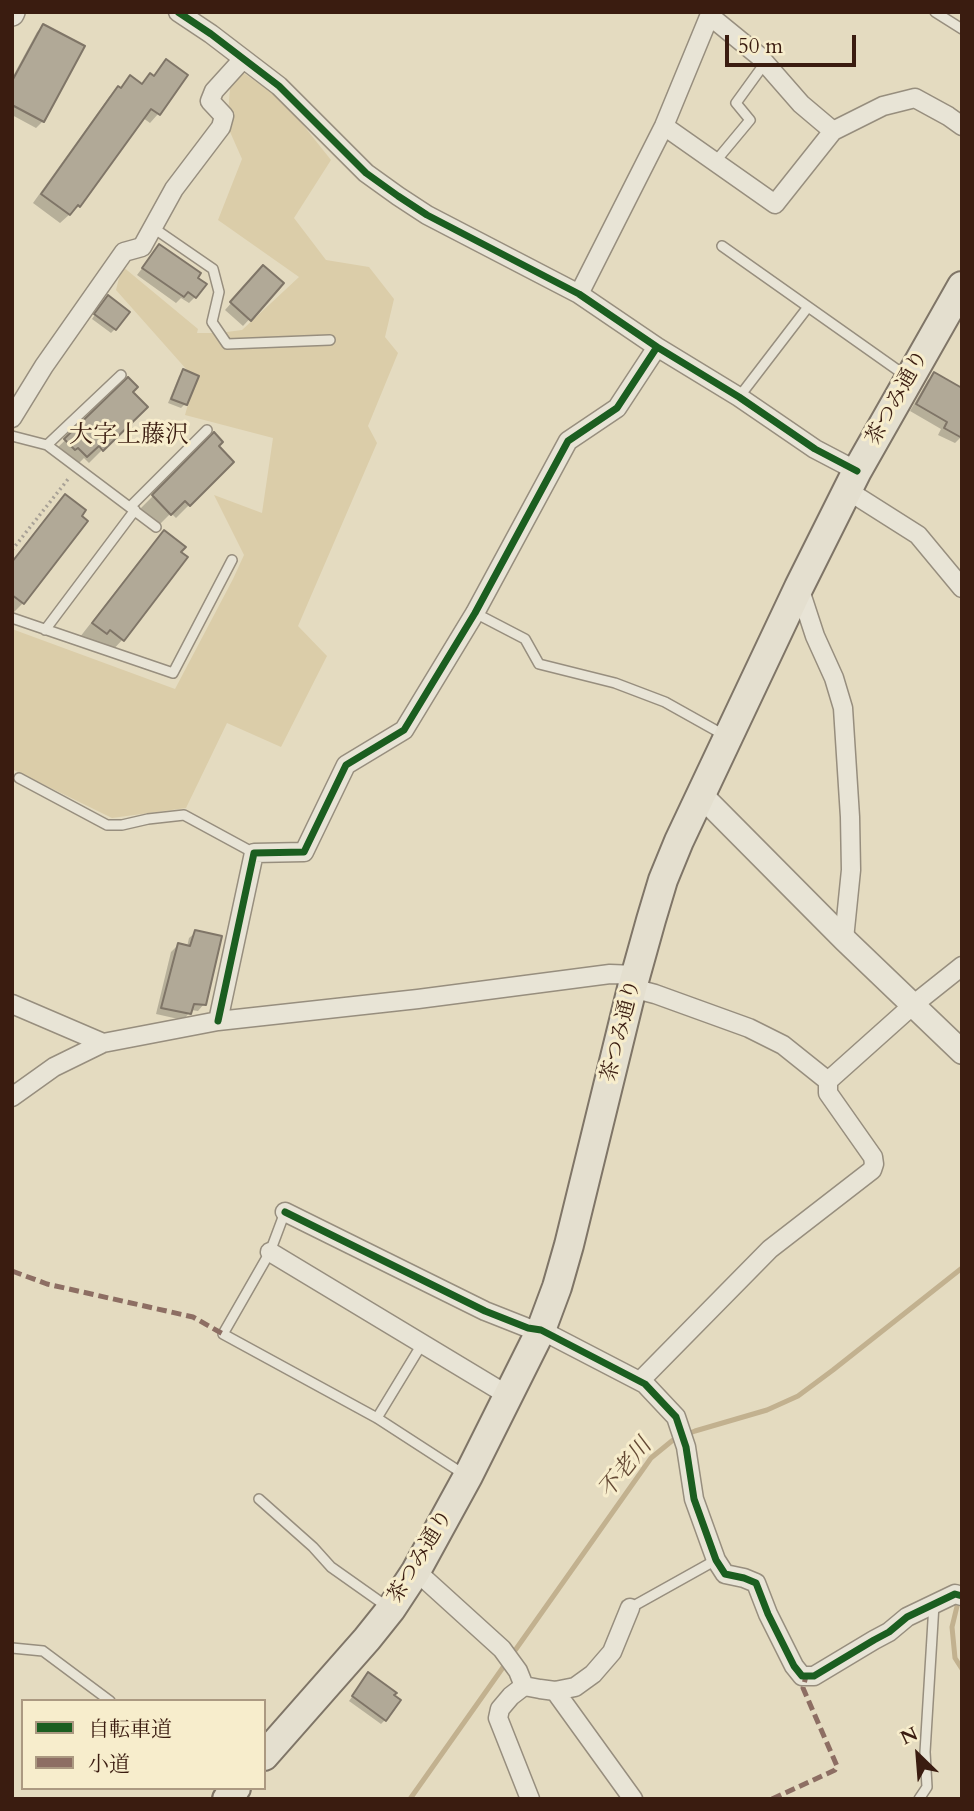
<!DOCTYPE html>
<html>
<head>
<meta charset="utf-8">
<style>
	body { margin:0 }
	#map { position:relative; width:974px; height:1811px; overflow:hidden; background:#e4dbc0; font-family:Cardo,"Noto Serif JP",serif }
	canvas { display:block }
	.frame { position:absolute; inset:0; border:14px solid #3a1c10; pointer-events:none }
	.legend { position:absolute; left:21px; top:1699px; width:245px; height:91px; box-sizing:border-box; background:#f7edcc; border:2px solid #ab9981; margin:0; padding:9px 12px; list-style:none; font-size:21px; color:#3a1c10 }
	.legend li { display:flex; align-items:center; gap:14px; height:35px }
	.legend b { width:35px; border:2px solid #ab9981 }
	.north { position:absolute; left:883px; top:1720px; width:70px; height:70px; -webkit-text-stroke:5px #f7edcc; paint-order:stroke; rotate:335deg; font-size:19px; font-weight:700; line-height:28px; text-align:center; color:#3a1c10 }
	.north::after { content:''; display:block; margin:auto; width:24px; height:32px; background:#3a1c10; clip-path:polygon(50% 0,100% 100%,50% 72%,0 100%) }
	.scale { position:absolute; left:725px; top:35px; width:131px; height:32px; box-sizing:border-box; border:4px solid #3a1c10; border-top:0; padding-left:9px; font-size:21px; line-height:24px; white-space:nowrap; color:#3a1c10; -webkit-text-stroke:5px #f7edcc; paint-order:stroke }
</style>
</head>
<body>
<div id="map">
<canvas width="974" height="1811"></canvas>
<div class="frame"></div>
<ul class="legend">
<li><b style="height:9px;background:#1b5e20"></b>自転車道</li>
<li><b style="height:9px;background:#8d6e63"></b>小道</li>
</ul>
<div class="north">N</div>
<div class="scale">50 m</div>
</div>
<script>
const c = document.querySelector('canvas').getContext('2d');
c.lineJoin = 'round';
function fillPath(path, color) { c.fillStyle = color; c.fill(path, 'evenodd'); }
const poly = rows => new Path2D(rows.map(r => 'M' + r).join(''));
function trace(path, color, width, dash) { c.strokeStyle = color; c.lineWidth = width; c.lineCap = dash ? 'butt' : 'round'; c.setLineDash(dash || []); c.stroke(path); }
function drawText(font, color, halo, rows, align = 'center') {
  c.font = font + ' Cardo,"Noto Serif JP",serif'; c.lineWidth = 6; c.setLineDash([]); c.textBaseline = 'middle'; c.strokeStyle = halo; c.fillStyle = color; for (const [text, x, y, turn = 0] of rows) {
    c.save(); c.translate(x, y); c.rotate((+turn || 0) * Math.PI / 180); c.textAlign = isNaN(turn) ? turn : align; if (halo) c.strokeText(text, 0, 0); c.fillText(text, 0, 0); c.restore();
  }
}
fillPath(poly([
	[232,65,284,101,331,160,294,218,326,260,369,267,394,299,385,337,398,353,368,426,377,443,298,626,327,656,281,747,227,723,186,808,112,818,12,769,12,629,175,689,233,579,244,555,214,495,262,513,273,438,185,415,195,379,116,290,122,266,198,329,197,333,219,333,242,330,299,277,218,220,242,159,227,125]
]), '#dbcda9');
fillPath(poly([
	[43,26,43,121,36,128,12,115,12,78,37,32],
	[166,61,158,114,150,123,143,118,79,206,60,223,33,203,109,97,118,88,120,90,131,78,141,85,150,75,152,77],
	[159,246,195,278,195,297,189,303,181,298,176,303,137,275],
	[257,274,282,284,243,326,225,310],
	[104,301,115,329,111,333,92,319],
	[183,372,185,404,181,408,168,403,179,376],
	[935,374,962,436,955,443,938,435,941,429,910,411,928,380],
	[128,379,131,392,145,407,89,463,84,458,73,469,63,459,61,462,52,453],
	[214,435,216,446,232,462,176,518,171,513,157,527,140,509],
	[65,497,79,517,86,522,23,603,12,614,12,561,52,510],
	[164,533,123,639,110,653,80,637,151,546],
	[196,932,204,1004,198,1011,191,1010,189,1013,183,1020,156,1014,171,952,178,945,187,947,189,938],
	[365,1679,385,1720,381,1724,349,1701]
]), '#0003');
trace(poly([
	[959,1598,952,1627,955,1658,962,1669],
	[410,1799,651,1458,673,1440,695,1431,767,1410,798,1396,833,1370,962,1268]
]), '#c2b18f', 5);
const building = poly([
	[43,24,85,46,44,122,12,105,12,81,43,24],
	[166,59,188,75,160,115,151,109,80,207,78,205,70,215,41,194,118,86,121,88,130,75,142,84,150,73,154,76,166,59],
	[159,244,201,273,198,278,207,284,196,298,188,292,184,297,142,268,159,244],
	[263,265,284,283,251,321,230,302,263,265],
	[108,295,130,312,116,330,94,314,108,295],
	[183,369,199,376,187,405,171,399,183,369],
	[934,372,962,388,962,438,944,428,947,422,916,404,934,372],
	[128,377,138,387,133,392,148,407,103,451,99,446,87,457,78,448,75,450,64,439,128,377],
	[214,432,223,442,219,446,234,462,190,506,185,501,171,515,152,495,214,432],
	[65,494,86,510,82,516,88,521,24,604,12,595,12,562,65,494],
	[164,530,186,547,181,552,188,557,124,641,110,630,107,634,92,623,164,530],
	[195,930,222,936,206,1005,194,1004,191,1014,161,1008,178,943,190,946,195,930],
	[368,1672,397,1693,394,1695,401,1700,386,1721,352,1696,368,1672]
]);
fillPath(building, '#b1a997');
trace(building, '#7f7567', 2);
const service = poly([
	[935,12,962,29],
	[715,162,750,120,736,103,765,63],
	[152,227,213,269,219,292,212,322,227,344,330,340],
	[722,246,906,376],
	[739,397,808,307],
	[12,436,47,445,156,527],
	[47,445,121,375],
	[130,507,207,430],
	[475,613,525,639,539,664,615,683,665,702,724,735],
	[12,618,173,673,232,560],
	[45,630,135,510],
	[19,778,107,825,122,825,148,819,184,815,254,853],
	[285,1212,270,1252,223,1334,377,1418,465,1475],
	[377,1418,422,1344],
	[259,1499,313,1547,331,1567,389,1608],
	[630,1608,716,1560],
	[12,1648,43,1651,110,1701],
	[919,1799,927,1787,925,1752,934,1604]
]);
const minor = poly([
	[178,12,211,34,279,86,366,173,398,196,427,215,579,294,657,347,739,397,815,449,857,471],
	[710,16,759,56,801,104,833,131],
	[664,126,775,204,833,131,883,106,915,98,948,116,962,126],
	[579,294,664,126,711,12],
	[12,418,44,366,124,252,142,247,174,189,221,127,224,116,210,101,214,91,243,59],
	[847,490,918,535,962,588],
	[799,587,815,636,834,678,843,708,850,817,851,870,844,939],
	[632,988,655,994,749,1028,783,1045,828,1081],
	[12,1004,103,1043],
	[218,1021,254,853,304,852,346,765,404,730,475,613,568,441,617,408,657,347],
	[12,1097,54,1067,103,1043,218,1021,418,999,610,974,636,975],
	[285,1212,485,1311,528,1328,541,1330,645,1384,676,1417,686,1447,694,1499,716,1560,725,1574,744,1578,756,1583,768,1614,794,1666,802,1676,814,1676,874,1640,889,1632,907,1617,955,1594,962,1596],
	[270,1252,509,1396],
	[640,1381,770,1249,872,1170,874,1164,873,1157,828,1093,828,1081,913,1005,962,966],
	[416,1571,502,1649,518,1671,524,1686,540,1689,555,1691,575,1687,593,1674,612,1652,630,1608],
	[524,1686,511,1696,500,1709,498,1718,530,1799],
	[555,1691,633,1799]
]);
const tertiary = poly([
	[12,14,13,12],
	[701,795,844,939,962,1052]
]);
const primary = poly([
	[264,1756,367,1639,391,1609,416,1571,468,1476,541,1330,557,1287,569,1245,632,988,651,920,663,880,679,841,799,587,857,471,962,286],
	[227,1799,236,1788]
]);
trace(service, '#978e7e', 12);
trace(minor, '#978e7e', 21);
trace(tertiary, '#978e7e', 26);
trace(primary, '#7f7567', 32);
trace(poly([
	[12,550,69,478]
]), '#a8a196', 3.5, [2, 3.5]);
trace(service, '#e8e4d6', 9);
trace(minor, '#e8e4d6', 18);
trace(tertiary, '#e8e4d6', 23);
trace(primary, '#e4dfcf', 28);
trace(poly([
	[12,1271,47,1284,193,1317,223,1334],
	[772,1799,835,1770,837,1766,803,1688,806,1676]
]), '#8d6e63', 5, [10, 5]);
trace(poly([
	[178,12,211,34,279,86,366,173,398,196,427,215,579,294,657,347,739,397,815,449,857,471],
	[218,1021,254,853,304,852,346,765,404,730,475,613,568,441,617,408,657,347],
	[285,1212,485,1311,528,1328,541,1330,645,1384,676,1417,686,1447,694,1499,716,1560,725,1574,744,1578,756,1583,768,1614,794,1666,802,1676,814,1676,874,1640,889,1632,907,1617,955,1594,962,1596]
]), '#1b5e20', 7);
drawText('21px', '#3a1c10', '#f7edcc', [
	["茶つみ通り",898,398,-61],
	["茶つみ通り",622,1031,-76],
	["茶つみ通り",421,1557,-59]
]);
drawText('italic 23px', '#654a35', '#f7edcc', [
	["不老川",626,1469,-51]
]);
drawText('24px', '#3a1c10', '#f7edcc', [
	["大字上藤沢",129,436]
]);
</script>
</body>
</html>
